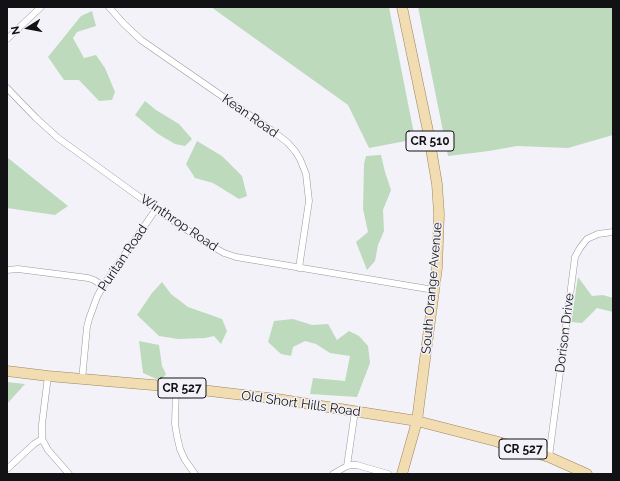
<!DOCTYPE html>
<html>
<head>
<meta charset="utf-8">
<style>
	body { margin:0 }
	#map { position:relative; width:620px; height:481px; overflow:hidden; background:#f3f2f9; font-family:Raleway,sans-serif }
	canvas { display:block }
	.frame { position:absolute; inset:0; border:8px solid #121214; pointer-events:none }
	.north { position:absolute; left:8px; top:8px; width:40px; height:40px; -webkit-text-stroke:3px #f3f2f9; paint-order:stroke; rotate:259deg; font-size:11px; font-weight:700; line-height:16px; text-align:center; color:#121214 }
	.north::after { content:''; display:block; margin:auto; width:14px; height:18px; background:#121214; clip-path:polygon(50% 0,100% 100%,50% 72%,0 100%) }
</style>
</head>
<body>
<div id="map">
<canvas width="620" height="481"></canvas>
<div class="frame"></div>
<div class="north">N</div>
</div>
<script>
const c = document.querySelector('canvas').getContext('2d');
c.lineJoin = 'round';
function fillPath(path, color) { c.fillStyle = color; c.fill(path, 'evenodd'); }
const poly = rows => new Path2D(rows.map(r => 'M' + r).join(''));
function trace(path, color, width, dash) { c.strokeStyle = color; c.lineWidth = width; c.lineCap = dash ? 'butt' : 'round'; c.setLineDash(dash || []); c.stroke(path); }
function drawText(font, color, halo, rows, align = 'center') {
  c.font = font + ' Raleway,sans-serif'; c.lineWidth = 3; c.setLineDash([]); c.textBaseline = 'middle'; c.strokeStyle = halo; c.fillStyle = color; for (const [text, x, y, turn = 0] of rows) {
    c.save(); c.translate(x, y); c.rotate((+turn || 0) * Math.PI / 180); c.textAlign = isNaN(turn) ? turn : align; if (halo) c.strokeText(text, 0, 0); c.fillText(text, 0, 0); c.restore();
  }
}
fillPath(poly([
	[211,7,389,7,416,144,411,140,369,148,348,105],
	[418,7,613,7,613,135,568,148,517,146,489,151,448,156],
	[92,11,96,26,77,32,73,38,84,58,96,55,105,68,115,92,112,100,99,101,79,80,64,80,48,57,81,16],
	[145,101,156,110,179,124,192,139,185,146,175,144,158,134,135,115],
	[197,141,222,156,242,176,247,196,239,199,213,183,195,178,186,164],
	[381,155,385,172,391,190,383,210,384,231,378,245,375,261,367,270,356,242,368,232,363,209,364,164,366,156],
	[8,158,68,206,55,215,7,208,7,159],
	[578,277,592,296,603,295,613,298,613,312,597,308,582,323,571,322],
	[162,282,171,294,188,307,222,319,227,331,221,344,214,336,205,338,178,339,159,336,137,315,152,293],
	[293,319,312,325,328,324,337,340,349,331,359,336,368,346,370,363,357,397,310,394,313,378,345,381,350,356,330,353,316,344,305,341,293,347,291,356,281,354,268,342,274,321],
	[139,341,159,345,162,366,166,374,161,381,143,373],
	[7,382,25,384,7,404]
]), '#bddabd');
const minor = poly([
	[109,7,123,23,141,40,271,130,287,142,295,151,300,159,306,174,309,201,299,268],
	[7,39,41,7],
	[7,88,36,118,58,138,156,209,205,242,224,253,236,257,434,290],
	[7,270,18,269,88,278,94,280,103,286],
	[48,376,42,424,42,439,48,450,69,474],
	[82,380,87,327,89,319,97,297,103,286,156,209],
	[176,387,175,424,177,436,180,449,185,460,195,474],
	[549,457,575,257,580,248,587,239,598,234,613,232],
	[347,466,355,411],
	[7,469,34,444,42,439],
	[333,474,347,466,352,465,357,465,388,474]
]);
const primary = poly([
	[402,7,428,131,437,184,439,214,437,268,420,397,417,421,402,474],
	[7,371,48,376,176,387,277,399,417,421,495,441,549,457,587,474]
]);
trace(minor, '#97979e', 7);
trace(primary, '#9e8659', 11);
trace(minor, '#fff', 6);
trace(primary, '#f2dcb2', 10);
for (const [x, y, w] of [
	[430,141,48],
	[182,388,48],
	[523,449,48]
]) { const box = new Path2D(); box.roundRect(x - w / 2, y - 10, w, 20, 3); c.fillStyle = '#f3f2f9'; c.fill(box); trace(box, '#121214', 1); }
drawText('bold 12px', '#121214', null, [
	["CR 510",430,141],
	["CR 527",182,388],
	["CR 527",523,449]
]);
drawText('13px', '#121214', '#f3f2f9', [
	["Kean Road",250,116,35],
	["Winthrop Road",179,223,34],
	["Puritan Road",123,258,-56],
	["South Orange Avenue",432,288,-85],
	["Dorison Drive",565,333,-83],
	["Old Short Hills Road",301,404,8]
]);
</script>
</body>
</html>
